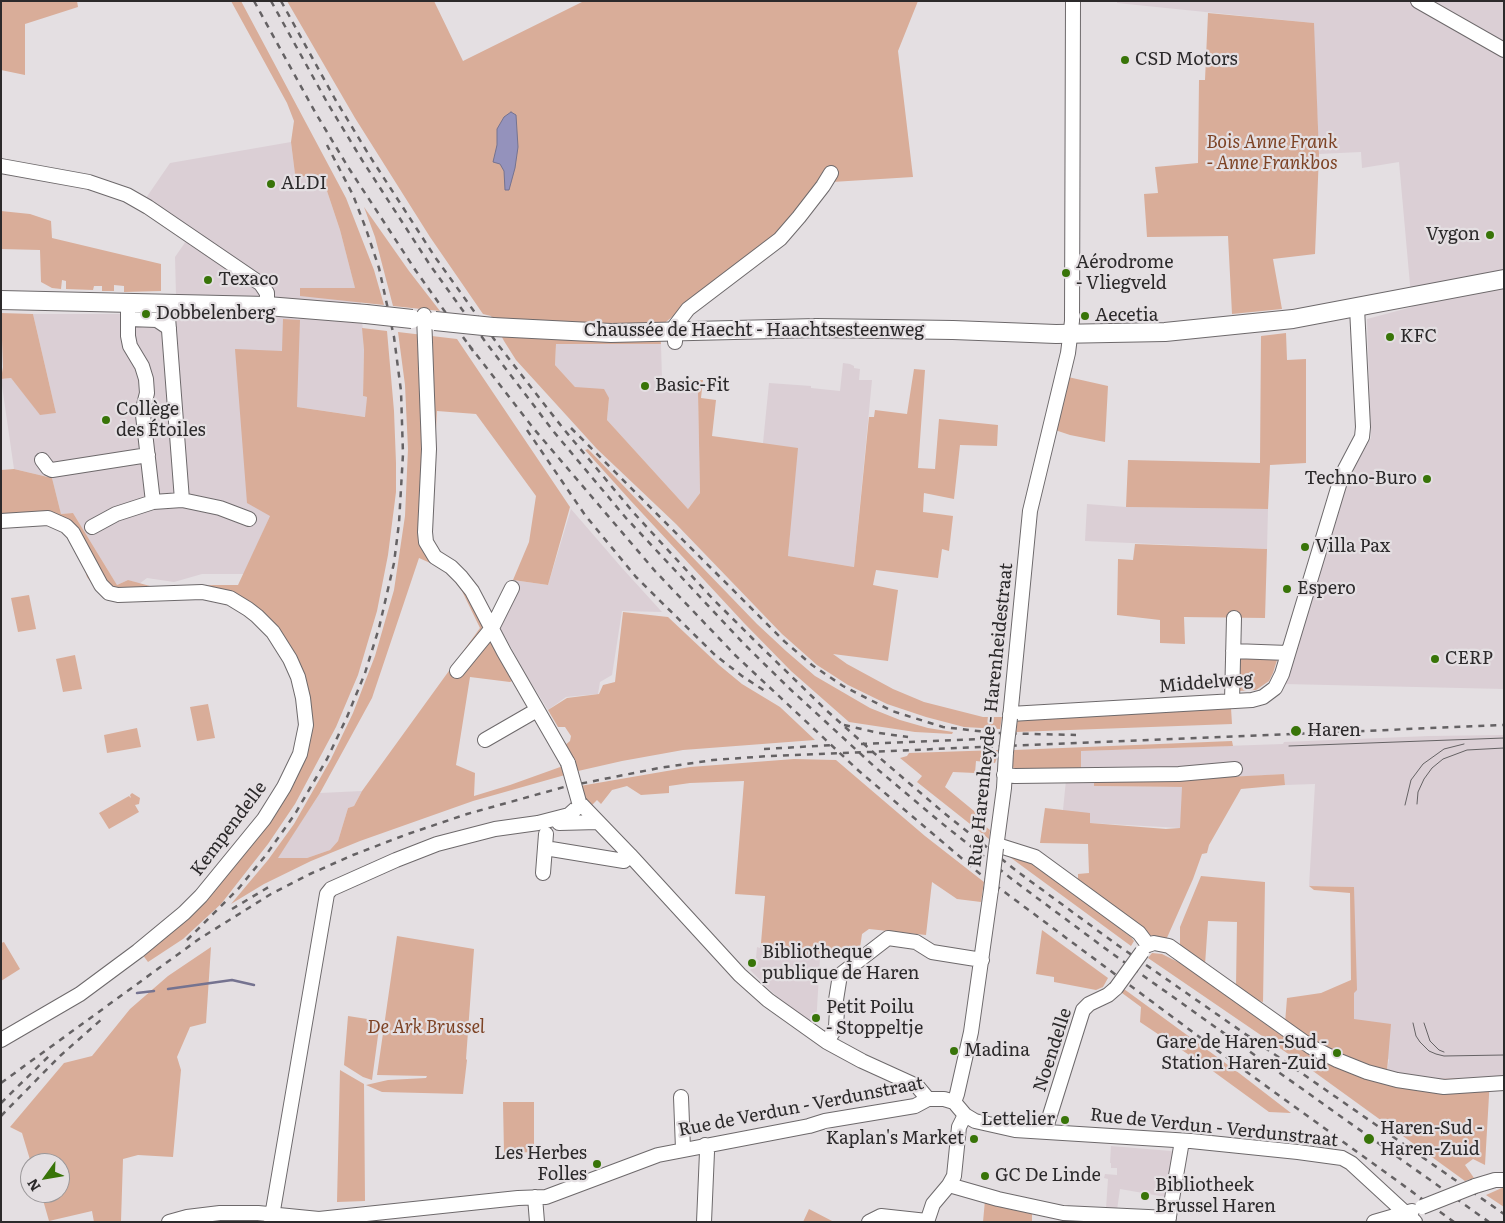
<!DOCTYPE html>
<html>
<head>
<meta charset="utf-8">
<style>
	body { margin:0 }
	#map { position:relative; width:1505px; height:1223px; overflow:hidden; background:#e4dfe2; font-family:Literata,serif }
	canvas { display:block }
	.frame { position:absolute; inset:0; border:2px solid #2c2a2b; pointer-events:none }
	.north { position:absolute; left:20px; top:1153px; width:50px; height:50px; box-sizing:border-box; background:#e4dfe2; border:1px solid #9a9799; border-radius:50%; rotate:238deg; font-size:14px; font-weight:700; line-height:20px; text-align:center; color:#2c2a2b }
	.north::after { content:''; display:block; margin:auto; width:18px; height:22px; background:#387408; clip-path:polygon(50% 0,100% 100%,50% 72%,0 100%) }
</style>
</head>
<body>
<div id="map">
<canvas width="1505" height="1223"></canvas>
<div class="frame"></div>
<div class="north">N</div>
</div>
<script>
const c = document.querySelector('canvas').getContext('2d');
c.lineJoin = 'round';
function fillPath(path, color) { c.fillStyle = color; c.fill(path, 'evenodd'); }
const poly = rows => new Path2D(rows.map(r => 'M' + r).join(''));
function trace(path, color, width, dash) { c.strokeStyle = color; c.lineWidth = width; c.lineCap = dash ? 'butt' : 'round'; c.setLineDash(dash || []); c.stroke(path); }
function drawText(font, color, halo, rows, align = 'center') {
  c.font = font + ' Literata,serif'; c.lineWidth = 4.5; c.setLineDash([]); c.textBaseline = 'middle'; c.strokeStyle = halo; c.fillStyle = color; for (const [text, x, y, turn = 0] of rows) {
    c.save(); c.translate(x, y); c.rotate((+turn || 0) * Math.PI / 180); c.textAlign = isNaN(turn) ? turn : align; if (halo) c.strokeText(text, 0, 0); c.fillText(text, 0, 0); c.restore();
  }
}
fillPath(poly([
	[1117,1,1504,1,1504,689,1284,684,1344,491,1350,474,1371,438,1367,319,1412,307,1399,162,1362,168,1361,152,1319,154,1313,23,1117,3],
	[291,142,295,174,324,182,340,230,357,295,361,301,364,350,363,396,367,397,366,417,297,407,282,351,270,516,244,574,202,574,174,582,147,578,139,584,128,580,117,585,73,513,61,514,52,478,14,469,1,379,11,378,40,414,56,413,33,314,176,314,174,299,176,295,175,257,193,231,146,198,170,163],
	[556,344,661,344,662,380,686,380,686,391,698,393,700,493,688,509,607,420,609,398,575,387,555,365],
	[843,363,850,364,854,366,854,368,860,369,859,380,872,380,854,567,788,556,790,527,763,443,769,383,811,386,811,388,840,391],
	[1087,504,1126,507,1268,509,1267,549,1085,541],
	[571,509,622,568,662,612,622,611,612,675,600,682,598,694,566,697,548,710,525,673,495,618,513,580,548,585],
	[1504,735,1504,1078,1440,1079,1414,1077,1387,1071,1389,1060,1353,1019,1354,887,1309,886,1315,784,1285,785,1284,774,1095,786,1183,787,1181,828,1089,823,1063,810,1067,770,1081,770,1081,751,1283,744,1284,742,1429,736],
	[362,791,354,806,348,808,338,841,330,850,307,858,277,858,320,793],
	[761,943,765,943,764,950,779,949,807,952,807,956,820,958,816,1025,781,1001,750,970,759,961,756,958,757,947,760,948],
	[1111,1146,1171,1151,1174,1154,1166,1197,1120,1189,1117,1210,1106,1209,1108,1179,1104,1178,1105,1174,1117,1175,1117,1168,1111,1168,1111,1163,1110,1163]
]), '#dbcfd5');
fillPath(poly([
	[1,1,77,1,78,7,25,24,25,75,1,70],
	[231,1,241,1,346,198,374,270,384,305,300,296,300,288,355,288,340,230,324,182,295,174,291,142,294,121,287,103],
	[287,1,434,1,463,61,584,1,918,1,898,51,913,177,832,182,777,237,659,327,661,344,556,344,555,365,575,387,604,389,609,398,607,420,688,509,700,493,698,393,686,391,686,380,703,380,701,398,716,400,712,436,798,448,788,556,854,567,869,417,874,417,875,410,907,414,914,369,925,370,918,468,935,469,939,419,998,425,997,446,960,445,954,499,924,493,923,512,953,516,949,551,942,549,938,578,876,570,873,585,898,590,888,661,833,654,847,664,893,689,924,702,983,717,1002,717,1000,729,964,727,926,717,887,704,848,685,817,665,782,634,676,524,597,449,516,360,504,341,491,316,483,314,430,237,355,118],
	[1208,13,1314,23,1319,154,1315,254,1273,259,1282,309,1232,314,1228,236,1147,237,1144,194,1158,193,1155,167,1198,163,1199,80,1205,80],
	[364,207,409,271,440,311,393,306,375,237],
	[1,211,30,214,51,221,52,238,161,264,161,291,124,292,124,286,114,285,114,291,102,291,102,286,94,286,93,290,66,289,66,281,62,280,61,289,52,288,41,282,40,250,1,249],
	[1,313,33,314,56,413,40,415,11,378,1,379,3,367],
	[283,319,300,320,297,407,365,417,367,397,363,396,364,350,362,328,387,331,394,411,396,463,396,492,388,555,377,611,358,675,336,727,295,804,268,844,221,904,183,939,148,962,142,954,200,900,302,753,302,681,257,613,211,599,96,589,87,577,81,557,74,543,54,523,1,525,1,470,14,469,52,478,61,514,73,513,117,585,128,580,161,589,213,585,238,585,270,516,247,503,235,349,282,351],
	[398,332,457,339,570,507,548,585,513,580,529,542,536,496,476,414,437,411,430,537,439,553,452,562,514,680,510,682,470,677,456,765,475,773,474,796,510,785,563,766,565,775,473,801,360,841,311,861,264,884,231,904,268,860,294,824,331,759,353,713,375,656,394,590,405,516,408,449,405,385],
	[419,558,446,570,462,591,480,628,362,791,354,806,348,808,338,841,330,850,307,858,278,858,320,793,372,698],
	[1286,333,1287,360,1306,359,1306,463,1270,465,1268,509,1126,507,1128,460,1260,463,1261,336],
	[1068,377,1108,386,1105,442,1070,435,1055,430],
	[588,449,757,624,786,651,815,676,870,708,900,720,928,728,953,732,952,734,915,732,849,722,791,671,744,623,630,500,585,450],
	[1135,544,1267,549,1265,618,1184,617,1185,644,1160,643,1160,620,1117,615,1118,559,1133,560],
	[29,595,36,629,18,632,11,598],
	[623,612,668,617,719,665,742,684,780,707,815,740,683,750,622,761,578,771,574,762,564,746,570,741,571,736,565,727,558,727,548,710,567,698,599,694,603,685,615,682],
	[75,655,82,689,63,692,56,659],
	[1239,655,1278,657,1273,673,1269,681,1256,690,1238,691],
	[208,704,215,738,197,741,190,707],
	[1231,708,1232,724,1016,732,1018,718],
	[137,728,141,747,107,753,104,735],
	[1232,741,1233,746,1081,751,1081,770,1019,771,1012,767,1014,750],
	[998,750,997,758,995,763,976,761,975,773,953,772,945,787,974,811,981,823,990,830,989,839,917,782,922,776,900,758,907,756,909,753],
	[794,759,836,760,925,836,984,882,981,902,957,899,932,882,926,935,869,929,862,934,859,955,853,960,821,956,820,958,806,956,807,952,780,949,779,953,764,951,765,944,761,943,765,896,735,894,744,781,690,783,669,786,669,793,641,795,627,786,612,790,601,804,597,800,590,807,583,801,580,786,690,767],
	[1284,774,1285,785,1241,789,1209,845,1207,853,1202,854,1193,879,1166,940,1153,937,1078,882,1078,874,1089,873,1088,844,1040,843,1045,808,1090,813,1090,823,1166,829,1180,828,1182,787,1094,786,1094,779,1191,779],
	[132,793,140,798,139,804,135,805,139,812,109,829,99,813,129,796,131,798,130,795],
	[1005,852,1030,860,1131,937,1134,941,1131,946,1007,855],
	[1201,876,1265,882,1263,1002,1252,999,1236,986,1237,922,1208,921,1205,965,1180,945,1180,927],
	[1309,886,1354,887,1357,990,1354,993,1354,1019,1391,1024,1387,1071,1431,1079,1490,1078,1485,1165,1473,1159,1465,1165,1474,1178,1465,1181,1306,1066,1148,958,1152,953,1162,954,1186,966,1282,1036,1285,1023,1287,998,1321,993,1351,980,1350,893,1314,890],
	[1042,930,1108,978,1103,987,1096,990,1054,982,1054,977,1036,974],
	[397,936,474,949,466,1059,467,1060,463,1094,382,1092,366,1085,388,1080,426,1078,427,1076,377,1075],
	[4,942,20,969,1,981,1,943],
	[211,947,206,1023,190,1027,177,1057,181,1070,173,1157,138,1155,123,1159,121,1221,94,1222,92,1211,49,1221,41,1193,60,1193,60,1163,31,1163,22,1133,10,1127,64,1063,92,1056,130,1009,168,976],
	[1124,989,1239,1073,1291,1113,1269,1112,1210,1069,1140,1022,1141,1007,1122,993],
	[348,1016,380,1021,372,1080,363,1077,344,1065],
	[340,1070,364,1084,365,1201,337,1202],
	[503,1102,534,1102,534,1152,504,1153],
	[1504,1187,1504,1207,1486,1195],
	[985,1200,1032,1214,1032,1222,983,1222],
	[809,1209,834,1222,803,1222]
]), '#d9ad99');
const water = poly([
	[511,112,516,115,518,147,515,168,509,190,505,190,504,171,500,164,493,162,497,145,497,129,504,117,511,112]
]);
fillPath(water, '#9492bc');
trace(water, '#757390', 1);
trace(poly([
	[168,989,232,980,254,985],
	[137,993,154,991]
]), '#757390', 2.5);
const minor = poly([
	[1418,1,1504,50],
	[1,166,89,182,127,195,148,207,261,284,267,293,267,306],
	[128,303,128,336,130,346,142,366,146,379,147,393,144,405,143,415,153,502,182,500,167,304],
	[424,315,429,449,425,532,426,542,435,557,451,567,461,577,472,591,504,652,568,763],
	[129,319,157,320,169,328],
	[675,342,675,326,688,309,780,239,799,217,823,186,831,173],
	[42,460,48,468,52,470,148,455],
	[182,500,220,508,249,519],
	[1,521,48,518,66,526,73,533,101,585,109,593,118,595,202,592,230,598,248,609,257,616,273,632,290,659,298,677,303,698,306,725,300,754,284,787,264,819,201,896,184,913,138,951,80,994,1,1040],
	[92,527,116,514,153,502],
	[1233,651,1288,653],
	[457,671,492,628,512,588],
	[1232,701,1234,618],
	[1010,714,1252,700,1263,697,1275,688,1282,674,1342,475,1362,437,1363,427,1357,308],
	[1010,718,1030,511,1068,353,1072,321,1073,1],
	[485,740,537,710],
	[1004,775,1015,776,1179,774,1235,769],
	[579,802,630,855,740,975,768,1000,827,1042,862,1061,917,1086,928,1099],
	[559,823,598,822],
	[997,845,1035,857,1139,933,1148,945],
	[545,848,624,861,630,855],
	[996,848,1004,788,1006,752],
	[543,873,546,834],
	[1148,945,1154,943,1169,946,1311,1047,1337,1060,1367,1072,1397,1080,1444,1087,1504,1083],
	[827,1042,836,1027,837,1010,836,1000,840,975,888,938,916,942,932,952,982,960],
	[681,1097,683,1149],
	[954,1102,957,1094,971,1032,991,890],
	[1045,1131,1083,1010,1089,1004,1108,995,1116,988],
	[949,1185,998,1199,1063,1213,1169,1218],
	[1475,1186,1495,1180,1504,1180],
	[535,1197,537,1222],
	[169,1222,187,1217,220,1213,258,1213,319,1219,518,1198,546,1197,658,1155,809,1126,825,1121,915,1106,928,1099,944,1099,954,1102,965,1115,975,1121,1015,1130,1191,1141,1298,1152,1342,1158,1351,1163,1415,1222],
	[271,1222,327,894,331,889,396,860,437,844,495,829,538,823,569,815,580,805],
	[704,1222,707,1152,705,1145],
	[869,1222,881,1216,927,1221],
	[927,1222,933,1204,949,1185,954,1176,959,1127,965,1115],
	[1168,1222,1182,1141],
	[1374,1222,1412,1211]
]);
const major = poly([
	[1,300,267,306,366,314],
	[493,327,611,333,816,328,953,330,1056,334,1165,332,1293,319,1504,279]
]);
trace(minor, '#6d696b', 16);
trace(major, '#6d696b', 20);
trace(minor, '#fff', 14);
trace(major, '#fff', 18);
trace(poly([
	[1289,746,1504,738],
	[1417,804,1418,792,1424,779,1432,768,1443,759,1467,750,1504,748],
	[1405,805,1411,780,1423,764,1444,749,1464,744],
	[1413,1023,1416,1036,1420,1042,1429,1051,1436,1054,1444,1056,1504,1055],
	[1424,1023,1430,1041,1439,1050,1444,1052]
]), '#656264', 1);
trace(poly([
	[254,1,315,112,348,167,416,271,473,351],
	[271,1,328,104,362,160,430,265,487,344,554,432,626,518,745,645,790,689,876,768,939,821,1013,880,1110,952,1489,1222],
	[281,1,335,99,369,155,435,257,499,346,562,427,633,512,712,598,753,639,825,709,874,753,944,813,1018,872,1116,944,1504,1214],
	[469,345,534,429,655,571,735,655,859,771,979,873,1237,1065,1454,1222],
	[571,428,784,641,812,665,843,686,892,711,943,727,995,733,1076,735],
	[527,430,585,515,636,577,715,655,742,676,768,693],
	[844,725,879,733,908,737],
	[861,744,978,739],
	[764,749,834,745],
	[232,909,272,885],
	[187,940,239,888,266,855,295,814,327,759,347,717,365,673,379,628,394,563,399,523,403,454,401,391,394,337,379,268,366,229,353,195,327,145],
	[1,1083,199,939,271,894,310,874,353,855,405,835,467,814,564,787,659,768,713,760,770,756,1504,725],
	[1,1103,52,1053],
	[1,1116,60,1056,103,1018]
]), '#656264', 2.5, [6, 6]);
const minorBridge = poly([
	[1006,752,1010,718],
	[568,763,579,802],
	[991,890,996,848],
	[1116,988,1142,952],
	[1422,1207,1475,1186]
]);
const majorBridge = poly([
	[366,314,412,319],
	[435,321,493,327]
]);
trace(minorBridge, '#6d696b', 16, []);
trace(majorBridge, '#6d696b', 20, []);
trace(minorBridge, '#fff', 14);
trace(majorBridge, '#fff', 18);
for (const [x, y, r, color] of [
	[1125,60,5,"#387408"],
	[271,184,5,"#387408"],
	[1490,235,5,"#387408"],
	[1066,273,5,"#387408"],
	[208,280,5,"#387408"],
	[146,314,5,"#387408"],
	[1085,316,5,"#387408"],
	[1390,337,5,"#387408"],
	[645,386,5,"#387408"],
	[106,420,5,"#387408"],
	[1427,479,5,"#387408"],
	[1305,547,5,"#387408"],
	[1287,589,5,"#387408"],
	[1435,659,5,"#387408"],
	[1296,731,6,"#387408"],
	[752,963,5,"#387408"],
	[816,1018,5,"#387408"],
	[954,1051,5,"#387408"],
	[1337,1053,5,"#387408"],
	[1065,1120,5,"#387408"],
	[974,1139,5,"#387408"],
	[1369,1139,6,"#387408"],
	[597,1164,5,"#387408"],
	[985,1176,5,"#387408"],
	[1145,1196,5,"#387408"]
]) { const dot = new Path2D(); dot.arc(x, y, r, 0, 2 * Math.PI); c.fillStyle = color; c.fill(dot); trace(dot, '#e4dfe2', 2); }
drawText('18px', '#2c2a2b', '#e4dfe2', [
	["CSD Motors",1135,60],
	["ALDI",281,184],
	["Vygon",1480,235,"right"],
	["Aérodrome",1076,263],
	["- Vliegveld",1076,284],
	["Texaco",218,280],
	["Dobbelenberg",156,314],
	["Aecetia",1095,316],
	["KFC",1400,337],
	["Basic-Fit",655,386],
	["Collège",116,410],
	["des Étoiles",116,431],
	["Techno-Buro",1417,479,"right"],
	["Villa Pax",1315,547],
	["Espero",1297,589],
	["CERP",1445,659],
	["Haren",1307,731],
	["Bibliotheque",762,953],
	["publique de Haren",762,974],
	["Petit Poilu",826,1008],
	["- Stoppeltje",826,1029],
	["Gare de Haren-Sud -",1327,1043,"right"],
	["Station Haren-Zuid",1327,1064,"right"],
	["Madina",964,1051],
	["Lettelier",1055,1120,"right"],
	["Haren-Sud -",1380,1129],
	["Haren-Zuid",1380,1150],
	["Kaplan's Market",964,1139,"right"],
	["Les Herbes",587,1154,"right"],
	["Folles",587,1175,"right"],
	["GC De Linde",995,1176],
	["Bibliotheek",1155,1186],
	["Brussel Haren",1155,1207]
], 'left');
drawText('italic 18px', '#7d4325', '#e4dfe2', [
	["Bois Anne Frank",1272,143],
	["- Anne Frankbos",1272,164],
	["De Ark Brussel",426,1028]
]);
drawText('18px', '#2c2a2b', '#e4dfe2', [
	["Chaussée de Haecht - Haachtsesteenweg",754,331],
	["Middelweg",1206,683,-5],
	["Rue Harenheyde - Harenheidestraat",991,715,-84],
	["Kempendelle",229,829,-53],
	["Noendelle",1053,1050,-72],
	["Rue de Verdun - Verdunstraat",801,1107,-11],
	["Rue de Verdun - Verdunstraat",1214,1128,6]
]);
</script>
</body>
</html>
